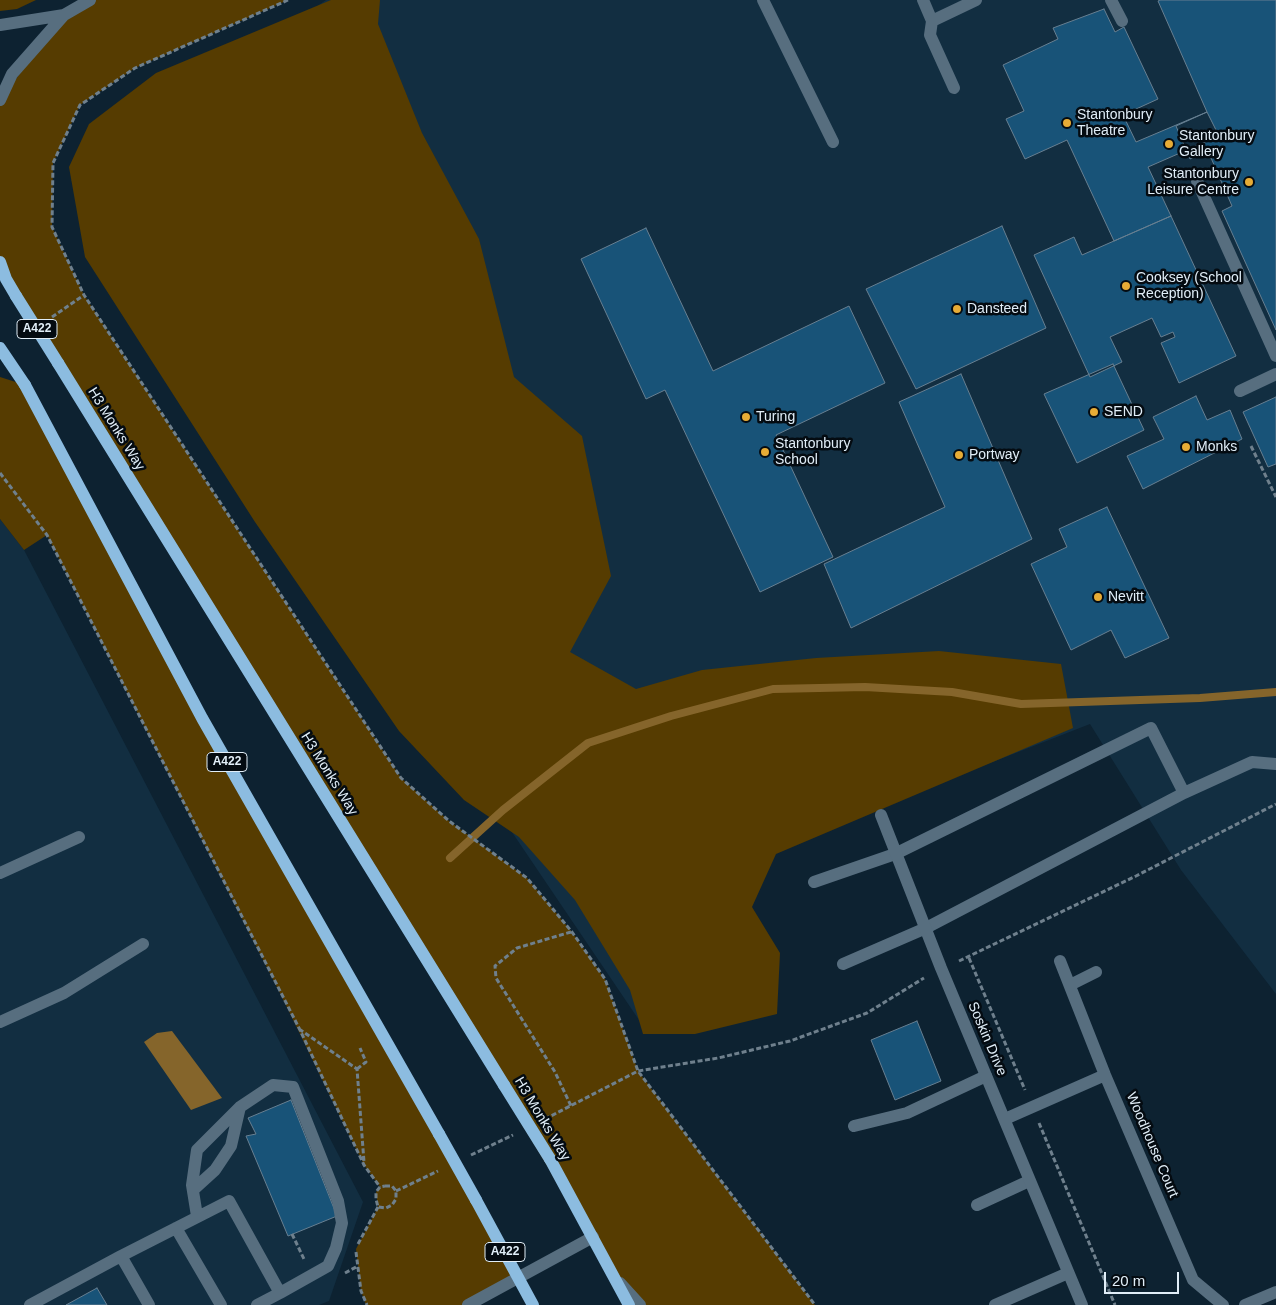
<!DOCTYPE html>
<html>
<head>
<meta charset="utf-8">
<style>
	body { margin:0 }
	#map { position:relative; width:1276px; height:1305px; overflow:hidden; background:#0d2231; font-family:Arial,sans-serif }
	canvas { display:block }
	.scale { position:absolute; left:1104px; top:1272px; width:75px; height:22px; box-sizing:border-box; border:2px solid #e1eef8; border-top:0; padding-left:6px; font-size:15px; line-height:18px; white-space:nowrap; color:#e1eef8; -webkit-text-stroke:4px #040b11; paint-order:stroke }
</style>
</head>
<body>
<div id="map">
<canvas width="1276" height="1305"></canvas>
<div class="scale">20 m</div>
</div>
<script>
const c = document.querySelector('canvas').getContext('2d');
c.lineJoin = 'round';
function fillPath(path, color) { c.fillStyle = color; c.fill(path, 'evenodd'); }
const poly = rows => new Path2D(rows.map(r => 'M' + r).join(''));
function trace(path, color, width, dash) { c.strokeStyle = color; c.lineWidth = width; c.lineCap = dash ? 'butt' : 'round'; c.setLineDash(dash || []); c.stroke(path); }
function drawText(font, color, halo, rows, align = 'center') {
  c.font = font + ' Arial,sans-serif'; c.lineWidth = 5; c.setLineDash([]); c.textBaseline = 'middle'; c.strokeStyle = halo; c.fillStyle = color; for (const [text, x, y, turn = 0] of rows) {
    c.save(); c.translate(x, y); c.rotate((+turn || 0) * Math.PI / 180); c.textAlign = isNaN(turn) ? turn : align; if (halo) c.strokeText(text, 0, 0); c.fillText(text, 0, 0); c.restore();
  }
}
fillPath(poly([
	[326,0,1276,0,1276,994,1181,870,1090,724,744,859,639,1020,71,180],
	[0,519,24,550,363,1202,329,1301,319,1305,0,1305]
]), '#122e41');
fillPath(poly([
	[0,0,36,0,17,9,0,11],
	[93,0,288,0,135,68,80,105,53,163,52,227,84,295,401,778,449,821,527,878,572,932,605,979,638,1071,815,1305,640,1305,615,1278,0,262,0,100,64,15],
	[331,0,380,0,378,24,422,133,479,239,514,377,582,436,611,576,570,652,636,689,702,670,816,658,939,651,1061,664,1073,728,776,854,752,907,780,953,777,1014,695,1034,643,1034,630,990,575,900,519,837,464,800,399,731,255,522,85,257,69,167,89,124,156,73],
	[0,377,25,385,202,718,518,1277,468,1305,366,1305,361,1291,356,1249,378,1207,376,1192,380,1187,364,1165,280,993,47,535,24,550,0,519]
]), '#563c01');
fillPath(poly([
	[172,1031,222,1098,191,1110,144,1042,157,1033]
]), '#85652b');
trace(poly([
	[450,858,503,810,588,743,671,716,773,689,865,687,952,692,1021,704,1200,698,1276,692]
]), '#85652b', 8);
const building = poly([
	[1160,0,1276,0,1276,330,1222,211,1232,206,1208,151,1190,159,1176,126,1207,112,1158,1,1160,0],
	[1104,9,1115,32,1124,27,1158,99,1123,115,1136,142,1207,112,1219,136,1148,167,1171,216,1114,241,1067,140,1025,159,1006,119,1024,111,1003,65,1058,39,1053,28,1104,9],
	[1171,216,1236,356,1179,383,1161,343,1175,337,1173,332,1161,337,1152,318,1110,337,1122,362,1090,377,1034,255,1074,237,1082,255,1171,216],
	[1002,226,1046,328,916,389,866,289,1002,226],
	[646,228,713,371,849,306,885,383,776,435,833,557,760,592,665,390,646,399,581,259,646,228],
	[1113,364,1144,430,1077,463,1044,394,1113,364],
	[961,374,1032,539,851,628,824,564,945,507,899,402,961,374],
	[1196,396,1207,420,1230,410,1242,439,1143,489,1127,456,1164,439,1153,417,1196,396],
	[1276,397,1276,464,1268,467,1243,412,1276,397],
	[1107,507,1169,638,1125,658,1111,630,1071,650,1031,564,1067,547,1059,529,1107,507],
	[917,1021,941,1081,895,1100,871,1040,917,1021],
	[291,1100,337,1216,288,1236,246,1136,256,1134,248,1118,291,1100],
	[97,1288,107,1305,66,1305,97,1288]
]);
fillPath(building, '#185378');
trace(building, '#677f91', 1);
trace(poly([
	[288,0,135,68,80,105,53,163,52,227,84,295,401,778,449,821,527,878,572,932,605,979,638,1071,815,1305],
	[52,317,84,295],
	[1251,446,1276,497],
	[0,473,47,535,299,1028,364,1165,380,1187],
	[571,932,517,948,495,966,496,978,555,1072,571,1106],
	[969,958,1025,1090],
	[959,961,1136,876,1276,804],
	[299,1029,357,1069,364,1162],
	[357,1069,366,1062,360,1048],
	[545,1119,638,1071,718,1058,790,1041,867,1013,924,978],
	[1039,1123,1115,1305],
	[471,1155,513,1135],
	[385,1186,392,1186,396,1191,396,1199,392,1205,386,1208,378,1207,376,1199,376,1192,380,1187,385,1186],
	[396,1191,438,1171],
	[292,1234,304,1259],
	[358,1244,378,1207],
	[356,1252,361,1291,367,1305],
	[345,1273,358,1266]
]), '#6f808d', 3, [5, 2.5]);
trace(poly([
	[763,0,833,142],
	[923,0,932,21,930,35,954,88],
	[1111,0,1122,21],
	[932,21,976,0],
	[1197,181,1276,356],
	[1240,391,1276,374],
	[0,873,79,837],
	[814,882,895,854,1151,728,1184,793],
	[843,964,926,928,1184,793,1252,762,1276,764],
	[0,1022,64,993,143,944],
	[854,1126,907,1113,986,1076],
	[193,1190,215,1170,231,1146,240,1107],
	[977,1205,1029,1181],
	[197,1216,192,1185,197,1150,240,1107,273,1085,293,1087,338,1201,342,1223,336,1248,328,1266,280,1293],
	[176,1228,221,1305],
	[30,1305,121,1256],
	[149,1305,121,1256,229,1201,280,1293,257,1305]
]), '#576e7f', 12);
trace(poly([
	[881,815,941,968,1082,1305],
	[1060,961,1105,1075,1193,1280,1223,1305],
	[1070,985,1096,972],
	[1005,1119,1105,1075],
	[620,1283,640,1305],
	[468,1305,593,1237],
	[995,1305,1068,1273],
	[1245,1305,1276,1292]
]), '#576e7f', 12);
trace(poly([
	[0,25,64,15],
	[0,100,12,74,64,15,90,0]
]), '#576e7f', 12);
trace(poly([
	[0,262,6,279,16,296],
	[58,363,504,1085],
	[25,385,202,718,439,1134],
	[550,1159,629,1305],
	[476,1200,533,1305]
]), '#8cbce0', 12);
trace(poly([
	[16,296,58,363],
	[0,348,25,385],
	[504,1085,550,1159],
	[439,1134,476,1200]
]), '#8cbce0', 12);
for (const [x, y, r, color] of [
	[1067,123,5,"#e7ac36"],
	[1169,144,5,"#e7ac36"],
	[1249,182,5,"#e7ac36"],
	[1126,286,5,"#e7ac36"],
	[957,309,5,"#e7ac36"],
	[1094,412,5,"#e7ac36"],
	[746,417,5,"#e7ac36"],
	[1186,447,5,"#e7ac36"],
	[765,452,5,"#e7ac36"],
	[959,455,5,"#e7ac36"],
	[1098,597,5,"#e7ac36"]
]) { const dot = new Path2D(); dot.arc(x, y, r, 0, 2 * Math.PI); c.fillStyle = color; c.fill(dot); trace(dot, '#040b11', 2); }
for (const [x, y, w] of [
	[37,329,40],
	[227,762,40],
	[505,1252,40]
]) { const box = new Path2D(); box.roundRect(x - w / 2, y - 9.5, w, 19, 4); c.fillStyle = '#040b11'; c.fill(box); trace(box, '#e1eef8', 1); }
drawText('bold 12px', '#e1eef8', null, [
	["A422",37,329],
	["A422",227,762],
	["A422",505,1252]
]);
drawText('14px', '#e1eef8', '#040b11', [
	["Stantonbury",1077,115],
	["Theatre",1077,131],
	["Stantonbury",1179,136],
	["Gallery",1179,152],
	["Stantonbury",1239,174,"right"],
	["Leisure Centre",1239,190,"right"],
	["Cooksey (School",1136,278],
	["Reception)",1136,294],
	["Dansteed",967,309],
	["SEND",1104,412],
	["Turing",756,417],
	["Stantonbury",775,444],
	["School",775,460],
	["Monks",1196,447],
	["Portway",969,455],
	["Nevitt",1108,597]
], 'left');
drawText('14px', '#e1eef8', '#040b11', [
	["H3 Monks Way",116,429,58],
	["H3 Monks Way",329,774,58],
	["Soskin Drive",987,1039,67],
	["H3 Monks Way",542,1119,59],
	["Woodhouse Court",1152,1145,67]
]);
</script>
</body>
</html>
